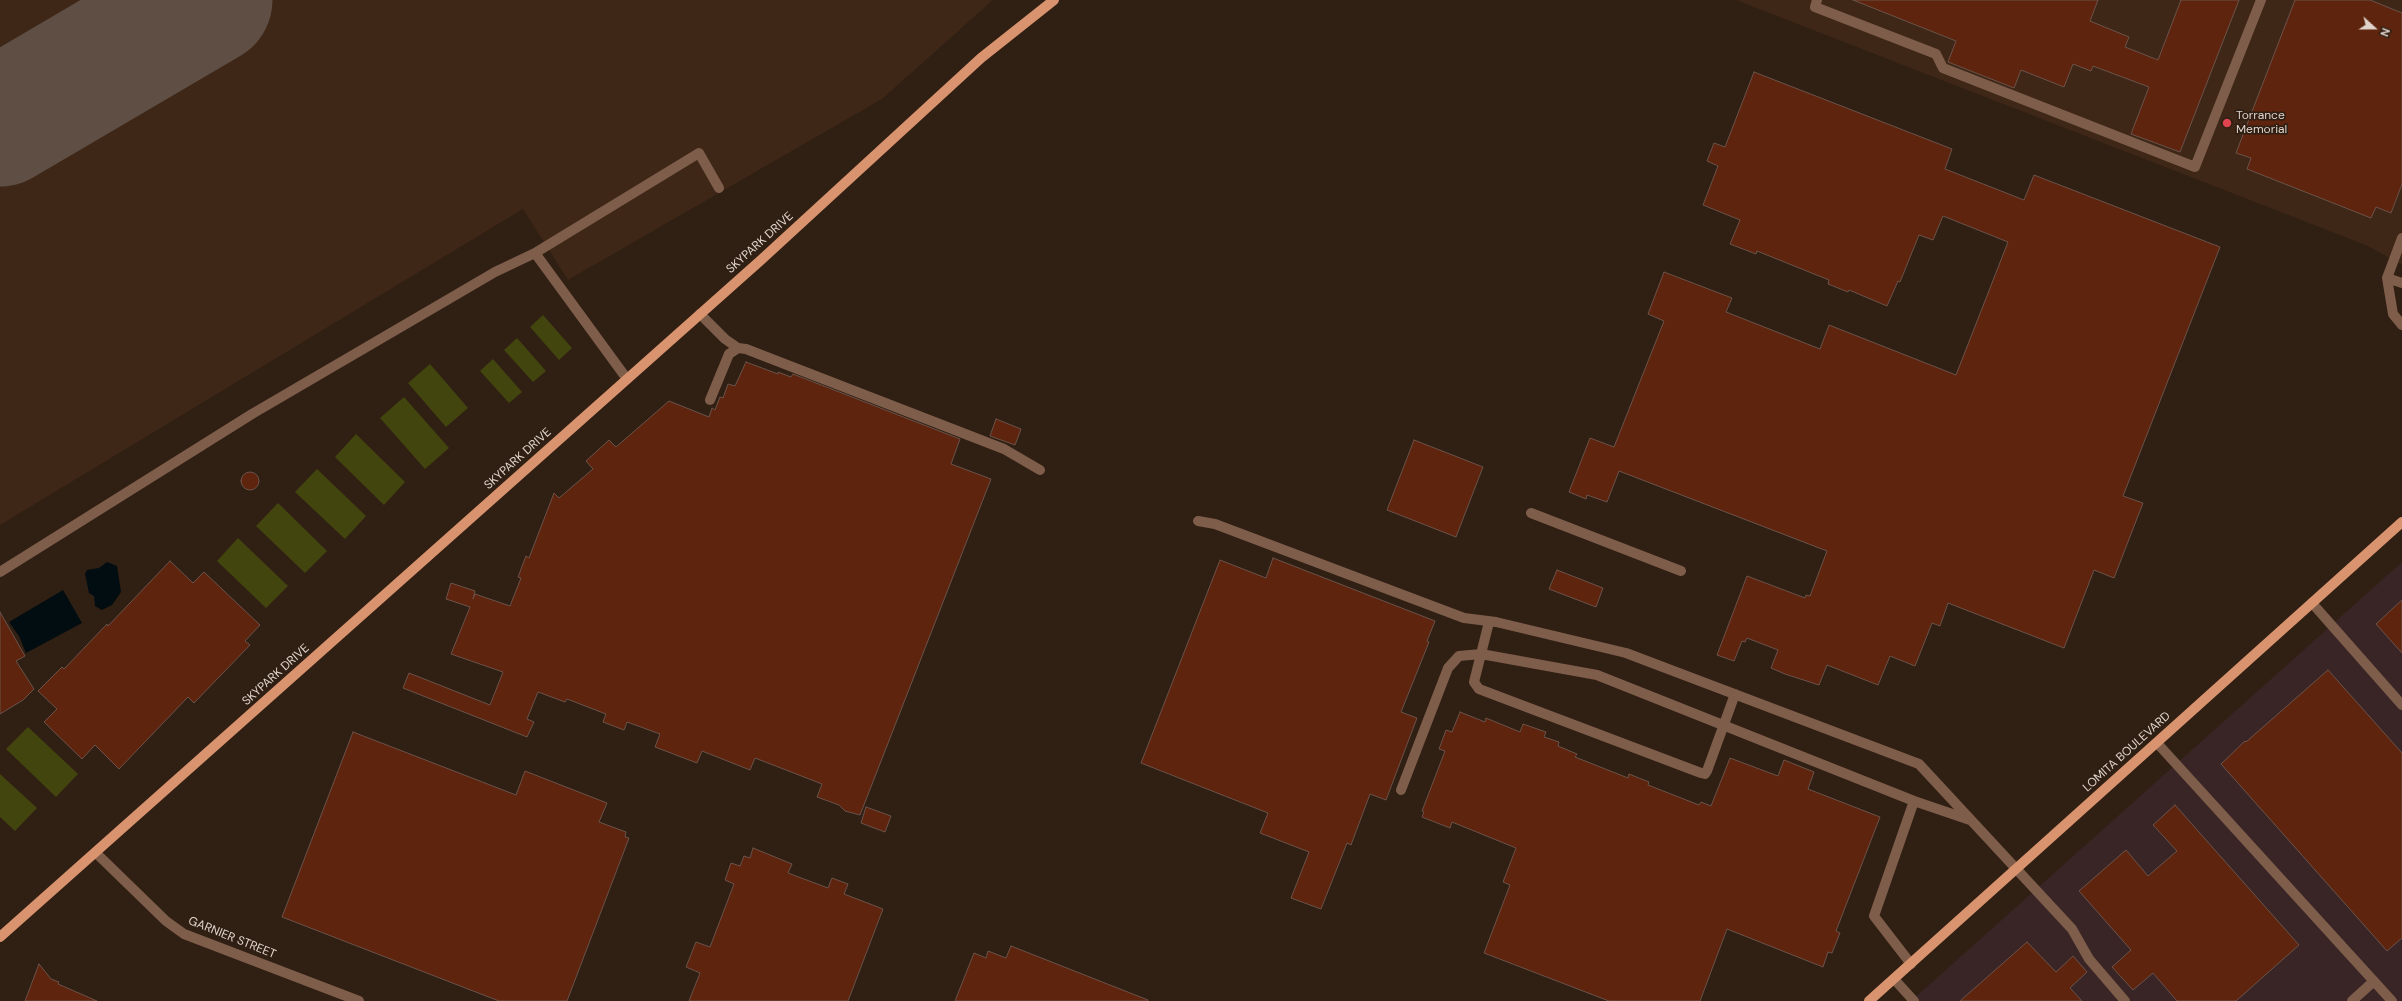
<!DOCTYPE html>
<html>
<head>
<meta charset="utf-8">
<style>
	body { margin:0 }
	#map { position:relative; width:2402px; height:1001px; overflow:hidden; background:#301f13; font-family:"DM Sans",sans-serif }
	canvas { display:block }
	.north { position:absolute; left:2354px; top:8px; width:40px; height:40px; -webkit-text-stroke:3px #301f13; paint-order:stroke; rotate:111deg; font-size:11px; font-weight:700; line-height:16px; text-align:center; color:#dfd3cb }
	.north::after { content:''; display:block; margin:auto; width:14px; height:18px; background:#dfd3cb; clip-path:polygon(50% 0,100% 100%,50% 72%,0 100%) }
</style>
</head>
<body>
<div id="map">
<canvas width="2402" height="1001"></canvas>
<div class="north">N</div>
</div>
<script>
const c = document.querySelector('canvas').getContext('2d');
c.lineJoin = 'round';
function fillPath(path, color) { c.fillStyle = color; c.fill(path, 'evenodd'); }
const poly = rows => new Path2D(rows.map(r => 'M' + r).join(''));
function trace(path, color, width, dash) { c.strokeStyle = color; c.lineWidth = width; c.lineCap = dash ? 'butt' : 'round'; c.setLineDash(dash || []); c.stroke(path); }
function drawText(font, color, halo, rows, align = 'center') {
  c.font = font + ' "DM Sans",sans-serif'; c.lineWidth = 3.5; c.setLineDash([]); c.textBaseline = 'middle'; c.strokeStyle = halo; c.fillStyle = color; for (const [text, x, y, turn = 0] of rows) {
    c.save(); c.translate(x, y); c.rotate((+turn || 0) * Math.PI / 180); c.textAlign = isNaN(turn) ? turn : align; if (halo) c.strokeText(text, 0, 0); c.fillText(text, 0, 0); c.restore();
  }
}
fillPath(poly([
	[0,0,993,0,882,99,568,280,523,209,0,525],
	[1736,0,2402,0,2402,265,2368,246]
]), '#3e2717');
fillPath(poly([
	[2402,562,2402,1001,1911,1001]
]), '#392525');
fillPath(poly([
	[543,315,572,348,559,360,530,327],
	[517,338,546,371,533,382,504,350],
	[493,359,522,392,509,403,480,371],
	[430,364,468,408,446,427,408,383],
	[404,397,449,448,425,469,380,418],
	[356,434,405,482,384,505,335,457],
	[317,469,366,516,345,539,295,492],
	[278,503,327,551,305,573,256,526],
	[238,538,288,586,266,608,217,561],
	[28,727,78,774,56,797,6,749],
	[0,774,37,808,15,831,0,817]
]), '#43450f');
fillPath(poly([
	[107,562,117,566,121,592,112,605,102,610,95,606,94,596,89,593,85,574,87,570,99,568],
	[63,590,82,623,26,653,19,636,9,622]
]), '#020d12');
trace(poly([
	[0,122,208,0]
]), '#5e4e44', 129);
const building = poly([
	[1853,0,2098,0,2090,21,2129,37,2125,47,2158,60,2181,0,2239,0,2180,152,2131,134,2149,87,2093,66,2091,71,2073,64,2064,87,2021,70,2014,88,1948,62,1956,41,1853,0],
	[2295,0,2370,0,2402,13,2402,184,2391,213,2376,207,2371,218,2247,169,2251,158,2236,153,2295,0],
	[1754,72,1952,149,1945,169,2024,200,2034,175,2220,247,2123,496,2143,503,2114,578,2094,570,2064,648,1948,603,1940,626,1932,623,1915,666,1890,656,1878,685,1827,665,1819,685,1785,674,1771,668,1778,650,1747,638,1745,642,1742,641,1734,661,1717,655,1747,576,1805,598,1806,595,1810,596,1827,551,1619,471,1607,502,1587,495,1586,499,1569,492,1590,438,1614,447,1664,321,1648,314,1664,272,1732,298,1726,312,1820,349,1829,325,1956,375,2008,242,1943,216,1933,240,1919,235,1900,282,1898,281,1887,306,1849,290,1848,292,1828,284,1829,280,1757,251,1756,254,1730,244,1740,220,1703,205,1718,166,1707,161,1714,143,1725,147,1754,72],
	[746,362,778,374,778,372,791,377,793,374,960,439,951,464,991,479,860,815,845,811,839,805,817,797,822,784,755,758,750,770,702,751,697,763,655,747,660,734,627,722,624,730,603,722,606,714,567,699,565,702,538,692,527,719,534,722,527,737,403,688,409,673,490,705,503,672,451,654,470,607,446,599,451,583,475,591,473,599,475,594,510,606,521,578,518,577,526,556,529,558,554,493,559,498,593,469,586,461,609,440,616,447,669,401,709,417,712,408,715,410,720,397,723,398,728,384,735,386,746,362],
	[996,419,1021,429,1015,445,990,436,996,419],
	[1414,440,1483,467,1456,537,1387,510,1414,440],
	'241 481a9 9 0 1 1 18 0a9 9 0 1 1-18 0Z',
	[1273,558,1435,621,1427,641,1429,642,1401,712,1417,718,1386,800,1370,794,1351,845,1347,843,1321,909,1291,898,1309,852,1260,833,1268,813,1141,763,1220,560,1266,578,1273,558],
	[170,561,193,583,204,572,260,625,245,641,250,645,194,703,188,697,119,769,95,745,82,759,44,722,57,709,38,691,62,667,64,669,107,624,108,626,170,561],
	[1557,570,1603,588,1596,607,1549,589,1557,570],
	[2402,600,2402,653,2376,624,2402,600],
	[0,612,25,656,16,661,34,689,23,700,0,714,0,612],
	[2328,670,2402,753,2402,938,2387,951,2221,764,2245,741,2246,742,2328,670],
	[1460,712,1485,722,1486,718,1520,732,1523,724,1546,732,1544,737,1559,742,1558,746,1577,754,1575,757,1628,778,1629,774,1649,782,1648,785,1699,805,1701,802,1711,806,1730,758,1778,776,1784,760,1814,772,1808,789,1880,817,1836,931,1840,933,1832,953,1828,952,1823,967,1727,929,1700,1001,1609,1001,1484,953,1510,885,1503,882,1516,848,1452,822,1450,828,1422,817,1424,812,1422,811,1445,751,1439,749,1446,730,1452,732,1460,712],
	[353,732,516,795,525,771,607,803,599,822,626,832,625,837,629,838,567,1001,499,1001,282,917,353,732],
	[2175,805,2299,945,2236,1001,2177,1001,2153,973,2133,990,2112,967,2131,950,2079,891,2126,850,2148,876,2177,851,2153,825,2175,805],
	[866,807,891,816,885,832,861,823,866,807],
	[753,848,792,864,788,873,828,888,832,878,848,884,844,894,883,909,848,1001,689,1001,700,973,686,967,696,942,710,947,734,884,725,880,731,863,740,866,744,856,750,858,753,848],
	[2027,942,2056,972,2073,956,2087,972,2070,988,2082,1001,1960,1001,2027,942],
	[1011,946,1148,1000,1148,1001,955,1001,974,953,986,958,988,951,1006,958,1011,946],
	[39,964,51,979,59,982,58,984,97,1001,25,1001,39,964]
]);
fillPath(building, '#5e240d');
trace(building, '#6b534b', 1);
trace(poly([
	[1817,0,1815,7,1936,54,1943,68,2195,167,2261,0],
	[2402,238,2387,278,2393,314,2402,325],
	[535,253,699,153,719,188],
	[2387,278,2402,283],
	[700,314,725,339,738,348],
	[710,400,729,354,738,348,746,349,1004,449,1040,470],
	[1531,513,1681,571],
	[1198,521,1215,524,1464,618,1496,622,1626,653,1919,764,2072,929,2089,959,2125,1001],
	[0,572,252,414,495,272,535,253,627,379],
	[2312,603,2402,705],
	[1489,622,1474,682,1479,689,1701,773,1705,774,1707,771,1735,694],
	[2157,743,2392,1001],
	[1401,790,1448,668,1459,656,1481,654,1597,675,1914,801,1970,820],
	[96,853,166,921,184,934,359,1001],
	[1911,964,1874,916,1914,801],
	[1894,979,1914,1001],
	[2352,1001,2374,981]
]), '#7e5d4b', 10);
trace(poly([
	[0,937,761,260,981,58,1054,0],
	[1869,1001,2402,522]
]), '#d9946f', 10);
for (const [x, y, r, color] of [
	[2227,123,5,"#e0444e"]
]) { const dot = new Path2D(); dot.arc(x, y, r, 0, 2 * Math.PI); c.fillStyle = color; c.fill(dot); trace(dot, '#301f13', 1.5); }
drawText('12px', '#dfd3cb', '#301f13', [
	["Torrance",2236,116],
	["Memorial",2236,130]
], 'left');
drawText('12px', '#dfd3cb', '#301f13', [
	["SKYPARK DRIVE",760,243,-42],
	["SKYPARK DRIVE",518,459,-42],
	["SKYPARK DRIVE",276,675,-42],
	["LOMITA BOULEVARD",2127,752,-42],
	["GARNIER STREET",232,938,22]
]);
</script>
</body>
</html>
